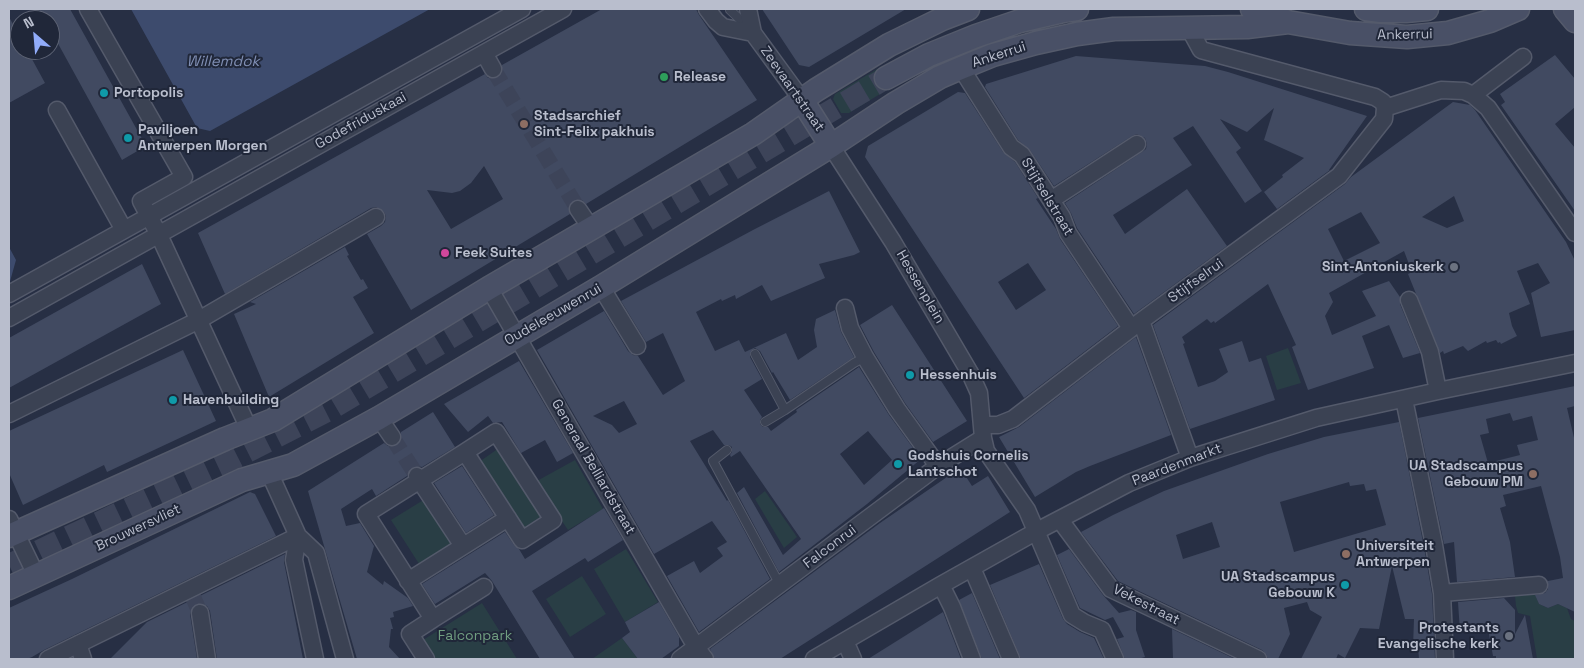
<!DOCTYPE html>
<html>
<head>
<meta charset="utf-8">
<style>
	body { margin:0 }
	#map { position:relative; width:1584px; height:668px; overflow:hidden; background:#272f44; font-family:"Space Grotesk",sans-serif }
	canvas { display:block }
	.frame { position:absolute; inset:0; border:10px solid #b9becd; pointer-events:none }
	.north { position:absolute; left:10px; top:10px; width:50px; height:50px; box-sizing:border-box; background:#202739; border:1px solid #5d6374; border-radius:50%; rotate:333deg; font-size:14px; font-weight:700; line-height:20px; text-align:center; color:#b9becd }
	.north::after { content:''; display:block; margin:auto; width:18px; height:22px; background:#91acfa; clip-path:polygon(50% 0,100% 100%,50% 72%,0 100%) }
</style>
</head>
<body>
<div id="map">
<canvas width="1584" height="668"></canvas>
<div class="frame"></div>
<div class="north">N</div>
</div>
<script>
const c = document.querySelector('canvas').getContext('2d');
c.lineJoin = 'round';
function fillPath(path, color) { c.fillStyle = color; c.fill(path, 'evenodd'); }
const poly = rows => new Path2D(rows.map(r => 'M' + r).join(''));
function trace(path, color, width, dash) { c.strokeStyle = color; c.lineWidth = width; c.lineCap = dash ? 'butt' : 'round'; c.setLineDash(dash || []); c.stroke(path); }
function drawText(font, color, halo, rows, align = 'center') {
  c.font = font + ' "Space Grotesk",sans-serif'; c.lineWidth = 4; c.setLineDash([]); c.textBaseline = 'middle'; c.strokeStyle = halo; c.fillStyle = color; for (const [text, x, y, turn = 0] of rows) {
    c.save(); c.translate(x, y); c.rotate((+turn || 0) * Math.PI / 180); c.textAlign = isNaN(turn) ? turn : align; if (halo) c.strokeText(text, 0, 0); c.fillText(text, 0, 0); c.restore();
  }
}
fillPath(poly([
	[879,68,890,88,849,113,841,113,833,99,835,94],
	[1288,348,1301,383,1277,390,1266,356],
	[499,448,543,515,522,529,479,462],
	[575,460,603,509,568,530,535,482],
	[765,491,797,537,784,548,755,499],
	[425,499,455,545,421,567,391,520],
	[626,549,658,602,625,622,594,569],
	[582,576,606,614,570,637,546,599],
	[1539,585,1535,594,1539,604,1548,608,1558,604,1567,608,1571,619,1575,621,1575,659,1537,659,1530,616,1518,613,1516,606,1514,586],
	[482,603,517,659,435,659,423,640],
	[622,638,638,659,592,659]
]), '#293e45');
fillPath(poly([
	[131,9,430,9,210,131,197,128],
	[9,247,16,260,9,285]
]), '#3d4b6d');
fillPath(poly([
	[39,9,70,9,146,146,122,160,50,29,50,20,45,20],
	[602,9,696,9,699,15,757,100,586,204,582,200,573,201,569,205,570,214,411,310,367,234,381,226,385,222,386,216,384,212,376,207,371,208,225,294,198,233,485,74,488,78,497,78,502,74,502,65],
	[484,166,503,199,451,229,427,190,452,193,460,191,471,183],
	[762,9,906,9,809,67,799,65],
	[9,17,20,37,20,50,27,50,45,83,9,103],
	[1555,55,1575,79,1575,107,1555,124,1575,148,1575,211,1501,105,1505,102,1500,94],
	[1076,56,1205,66,1228,72,1367,116,1329,170,1330,170,1277,209,1264,192,1283,177,1282,175,1304,158,1264,140,1274,108,1247,132,1220,119,1241,148,1236,152,1262,191,1245,203,1193,126,1173,138,1192,165,1113,215,1125,234,1187,189,1227,246,1134,314,1077,228,1071,213,1065,203,1142,152,1146,149,1147,144,1145,138,1137,134,1132,136,1054,186,1030,150,1018,140,985,87,986,84],
	[958,92,965,93,1003,152,1015,162,1038,198,1036,199,1056,229,1060,239,1118,326,1024,398,865,157,868,146],
	[1028,263,1046,290,1016,310,998,282],
	[1453,102,1470,105,1475,110,1566,242,1575,261,1575,330,1541,337,1531,293,1550,283,1538,263,1517,271,1530,304,1509,313,1512,326,1517,336,1501,344,1500,342,1498,343,1496,340,1487,343,1486,341,1468,351,1463,346,1444,354,1443,351,1440,353,1408,274,1412,272,1404,251,1329,293,1333,302,1325,316,1332,335,1376,316,1362,291,1389,281,1400,297,1400,304,1420,353,1403,358,1389,325,1362,336,1374,368,1308,390,1292,347,1296,345,1268,284,1215,323,1214,321,1211,323,1207,319,1182,337,1185,343,1183,344,1198,387,1215,381,1228,372,1219,349,1242,341,1249,362,1261,358,1275,400,1190,429,1153,325,1345,184,1351,177],
	[1454,196,1464,221,1447,228,1422,217],
	[1361,212,1380,243,1344,261,1328,229],
	[829,191,860,252,854,255,819,264,825,278,771,301,762,285,736,299,735,295,722,301,721,299,696,312,715,351,739,340,745,352,786,333,798,360,817,347,814,330,816,319,835,310,841,332,854,357,790,400,773,372,772,373,760,351,755,348,751,351,750,357,762,379,744,390,762,417,760,420,760,424,763,427,768,427,771,431,797,412,796,410,859,367,889,415,921,459,867,504,779,572,737,493,744,487,783,555,801,539,740,451,731,457,730,455,732,452,732,447,729,445,724,445,713,430,690,441,727,501,728,500,770,579,699,632,667,576,694,561,700,573,723,556,717,548,727,542,712,521,654,554,537,350,604,311,628,351,633,355,638,356,663,395,685,381,663,333,646,342,621,301,753,230],
	[624,401,637,424,619,433,612,425,593,416],
	[868,431,892,460,864,485,840,454],
	[345,247,349,255,347,256,361,280,363,279,368,288,353,297,374,333,269,397,234,314,256,304,250,302],
	[142,264,161,304,9,388,9,338],
	[892,305,967,421,933,442,905,403,874,352,860,325],
	[1136,337,1171,435,1090,466,1076,472,1035,497,999,437,1019,427],
	[183,350,216,421,107,472,104,465,23,505,9,473,9,431],
	[519,361,573,453,557,462,545,440,521,453,502,422,493,423,488,416,468,432,444,404],
	[1575,386,1575,406,1567,408,1575,442,1575,612,1558,604,1548,608,1539,604,1535,595,1545,593,1548,589,1548,581,1563,578,1560,557,1541,486,1503,495,1506,506,1500,508,1510,542,1515,577,1457,582,1454,542,1444,544,1418,418],
	[1510,413,1513,421,1532,416,1538,440,1517,445,1520,455,1488,463,1480,435,1489,433,1486,419],
	[433,412,455,447,422,467,417,466,412,467,408,471,407,476,376,496,372,489,341,509,346,526,360,523,374,546,367,572,383,585,384,581,408,598,413,606,393,612,394,617,390,618,393,629,391,629,389,647,400,659,357,659,308,491,384,443,388,446,397,445,401,441,401,432],
	[1399,422,1424,547,1432,594,1435,659,1419,659,1418,646,1413,647,1414,619,1405,619,1392,566,1379,629,1360,628,1345,658,1338,654,1336,659,1301,659,1322,617,1310,610,1307,602,1284,608,1290,634,1278,659,1268,659,1266,654,1262,650,1118,581,1081,532,1113,515,1164,491,1268,454,1324,437],
	[1349,482,1350,486,1364,484,1366,491,1376,489,1386,525,1294,552,1280,502],
	[1212,522,1220,547,1183,559,1176,535],
	[462,466,494,515,466,533,434,483],
	[957,468,961,469,972,486,988,476,1010,512,780,659,715,659,710,649,880,523,947,477,946,475],
	[250,492,255,494,276,536,44,650,32,657,27,659,9,659,9,608,72,579],
	[604,508,623,540,588,562,585,558,532,591,575,659,540,659,492,581,485,573,435,604,422,584,505,532,514,545,519,549,525,559],
	[1069,549,1103,595,1119,613,1131,610,1136,612,1136,630,1145,657,1138,659,1125,659,1117,639,1124,637,1113,617,1105,620,1080,608,1057,555],
	[285,554,284,562,303,659,217,659,210,611,207,606,199,603,193,606,190,614,197,659,110,659,147,622],
	[1039,564,1063,619,1067,624,1080,632,1094,638,1104,659,1021,659,990,585],
	[972,593,1000,659,982,659,959,600],
	[1504,598,1515,610,1515,634,1525,615,1533,659,1496,659,1496,656,1493,656,1488,629,1460,632,1458,602],
	[659,602,679,637,679,646,661,659,638,659,622,638,630,632,625,622],
	[943,612,961,659,868,659,892,644],
	[1172,629,1235,659,1173,659]
]), '#414a61');
trace(poly([
	[493,69,578,209],
	[392,437,417,476],
	[193,597,200,613]
]), '#3d4459', 16, [16, 8]);
trace(poly([
	[9,565,227,462,329,410,886,78]
]), '#3d4459', 22, [22, 11]);
const lane = poly([
	[730,10,750,29],
	[755,354,785,410,854,363,865,357],
	[765,422,785,410],
	[727,450,713,461,780,585]
]);
const street = poly([
	[88,9,184,177,141,201,159,235,249,429],
	[707,9,716,21,723,27,753,33],
	[748,9,753,33,802,100],
	[484,53,493,69],
	[961,68,1011,147,1022,155,1062,217,1068,233,1131,328],
	[1473,95,1523,57],
	[1385,108,1441,90,1464,91,1473,95,1488,108,1575,233],
	[57,110,124,230],
	[831,146,893,242,970,373,979,393,983,438,986,451,1027,510,1072,615,1085,623,1102,630,1115,659],
	[1051,200,1137,144],
	[578,209,591,228],
	[601,287,637,346],
	[489,288,696,647,705,659],
	[9,294,522,9],
	[1409,300,1430,352,1438,391],
	[845,308,850,328,865,357,897,409,938,466],
	[9,318,563,9],
	[1141,321,1190,458],
	[1404,399,1434,545,1442,593,1445,659],
	[9,414,199,320,376,217],
	[379,418,392,437],
	[982,425,998,425,1013,419,1141,321,1339,176,1384,119,1385,108,1383,102,1375,97,1201,50,1189,28],
	[496,432,553,520,522,540,465,452,496,432],
	[465,452,366,514,433,619,484,587],
	[269,472,298,536,316,553,345,659],
	[417,476,463,546],
	[9,519,36,575],
	[1060,520,1111,589,1258,659],
	[298,536,294,560,315,659],
	[972,568,1011,659],
	[408,581,508,518],
	[941,585,952,607,972,659],
	[1442,593,1539,585],
	[200,613,207,659],
	[845,641,853,659],
	[78,644,83,659],
	[48,659,298,536],
	[426,659,410,634,433,619],
	[680,659,938,466,983,438],
	[814,659,941,585,1037,531,1129,483,1190,458,1316,418,1438,391,1575,363]
]);
const secondary = poly([
	[1252,9,1270,14,1288,22,1350,33,1407,37,1448,33,1490,21,1518,9],
	[1366,9,1381,11,1406,11,1427,9],
	[1565,9,1575,21],
	[886,78,929,55,976,36,1020,21,1063,11,1077,9],
	[802,100,831,146],
	[9,536,225,439,273,420,489,288,753,134,816,90,889,45,942,19,968,9],
	[9,588,242,480,293,465,379,418,601,287,831,146,896,103,940,77,961,68,993,55,1036,43,1077,34,1114,29,1247,27,1288,22]
]);
trace(lane, '#545a6b', 10);
trace(street, '#545a6b', 19);
trace(secondary, '#545a6b', 25);
trace(lane, '#3b4253', 8);
trace(street, '#3b4253', 16);
trace(secondary, '#495066', 22);
for (const [x, y, r, color] of [
	[664,77,5,"#2e9e5b"],
	[104,93,5,"#0f9aa8"],
	[524,124,5,"#8d6e63"],
	[128,138,5,"#0f9aa8"],
	[445,253,5,"#d1479c"],
	[1454,267,5,"#6b7280"],
	[910,375,5,"#0f9aa8"],
	[173,400,5,"#0f9aa8"],
	[898,464,5,"#0f9aa8"],
	[1533,474,5,"#8d6e63"],
	[1346,554,5,"#8d6e63"],
	[1345,585,5,"#0f9aa8"],
	[1509,636,5,"#6b7280"]
]) { const dot = new Path2D(); dot.arc(x, y, r, 0, 2 * Math.PI); c.fillStyle = color; c.fill(dot); trace(dot, '#202739', 2); }
drawText('14px', '#b9becd', '#202739', [
	["Ankerrui",1405,35,-1],
	["Ankerrui",999,55,-18],
	["Zeevaartstraat",792,89,55],
	["Godefriduskaai",361,121,-29],
	["Stijfselstraat",1047,197,59],
	["Stijfselrui",1196,281,-36],
	["Hessenplein",920,287,60],
	["Oudeleeuwenrui",553,315,-30],
	["Paardenmarkt",1177,465,-21],
	["Generaal Belliardstraat",593,467,60],
	["Brouwersvliet",138,528,-25],
	["Falconrui",830,547,-37],
	["Vekestraat",1146,605,27]
]);
drawText('bold 14px', '#b9becd', '#202739', [
	["Release",674,77],
	["Portopolis",114,93],
	["Stadsarchief",534,116],
	["Sint-Felix pakhuis",534,132],
	["Paviljoen",138,130],
	["Antwerpen Morgen",138,146],
	["Feek Suites",455,253],
	["Sint-Antoniuskerk",1444,267,"right"],
	["Hessenhuis",920,375],
	["Havenbuilding",183,400],
	["Godshuis Cornelis",908,456],
	["Lantschot",908,472],
	["UA Stadscampus",1523,466,"right"],
	["Gebouw PM",1523,482,"right"],
	["Universiteit",1356,546],
	["Antwerpen",1356,562],
	["UA Stadscampus",1335,577,"right"],
	["Gebouw K",1335,593,"right"],
	["Protestants",1499,628,"right"],
	["Evangelische kerk",1499,644,"right"]
], 'left');
drawText('14px', '#709e80', '#202739', [
	["Falconpark",475,636]
]);
drawText('italic 15px', '#808fb4', '#202739', [
	["Willemdok",223,62]
]);
</script>
</body>
</html>
